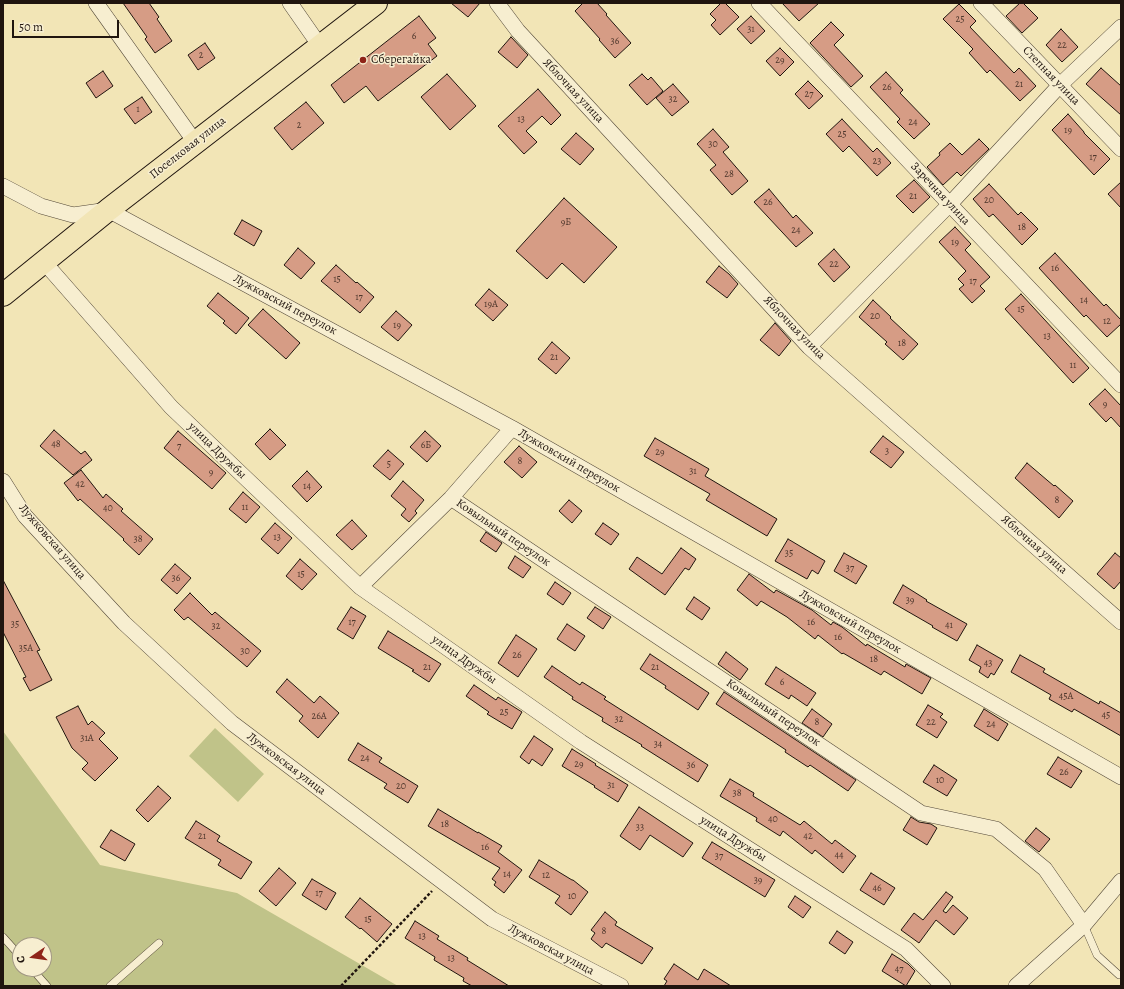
<!DOCTYPE html>
<html>
<head>
<meta charset="utf-8">
<style>
	body { margin:0 }
	#map { position:relative; width:1124px; height:989px; overflow:hidden; background:#f2e5b6; font-family:Alegreya,serif }
	canvas { display:block }
	.frame { position:absolute; inset:0; border:4px solid #20150f; pointer-events:none }
	.north { position:absolute; left:12px; top:937px; width:40px; height:40px; box-sizing:border-box; background:#f7eed0; border:1px solid #a19783; border-radius:50%; rotate:257deg; font-size:11px; font-weight:700; line-height:16px; text-align:center; color:#20150f }
	.north::after { content:''; display:block; margin:auto; width:14px; height:18px; background:#8f2418; clip-path:polygon(50% 0,100% 100%,50% 72%,0 100%) }
	.scale { position:absolute; left:12px; top:20px; width:107px; height:18px; box-sizing:border-box; border:2px solid #20150f; border-top:0; padding-left:5px; font-size:12px; line-height:14px; white-space:nowrap; color:#20150f; -webkit-text-stroke:3px #f7eed0; paint-order:stroke }
</style>
</head>
<body>
<div id="map">
<canvas width="1124" height="989"></canvas>
<div class="frame"></div>
<div class="north">С</div>
<div class="scale">50 m</div>
</div>
<script>
const c = document.querySelector('canvas').getContext('2d');
c.lineJoin = 'round';
function fillPath(path, color) { c.fillStyle = color; c.fill(path, 'evenodd'); }
const poly = rows => new Path2D(rows.map(r => 'M' + r).join(''));
function trace(path, color, width, dash) { c.strokeStyle = color; c.lineWidth = width; c.lineCap = dash ? 'butt' : 'round'; c.setLineDash(dash || []); c.stroke(path); }
function drawText(font, color, halo, rows, align = 'center') {
  c.font = font + ' Alegreya,serif'; c.lineWidth = 3; c.setLineDash([]); c.textBaseline = 'middle'; c.strokeStyle = halo; c.fillStyle = color; for (const [text, x, y, turn = 0] of rows) {
    c.save(); c.translate(x, y); c.rotate((+turn || 0) * Math.PI / 180); c.textAlign = isNaN(turn) ? turn : align; if (halo) c.strokeText(text, 0, 0); c.fillText(text, 0, 0); c.restore();
  }
}
fillPath(poly([
	[215,728,264,774,238,802,189,756],
	[3,731,100,865,237,893,398,986,3,986],
	[20,945,44,945,44,969,20,969]
]), '#c0c389');
const building = poly([
	[123,3,149,3,159,17,157,19,172,41,155,53,145,39,147,37,123,3],
	[451,3,480,3,468,17,451,3],
	[583,3,597,3,607,14,606,15,631,43,615,58,599,40,600,39,575,11,583,3],
	[721,3,725,3,739,17,720,35,711,25,716,20,710,14,721,3],
	[782,3,819,3,799,21,782,3],
	[1020,3,1023,3,1038,18,1022,33,1006,16,1020,3],
	[959,4,976,21,970,27,1014,73,1019,68,1036,86,1020,101,990,70,987,73,969,53,973,49,943,19,959,4],
	[419,16,436,38,428,44,437,56,378,101,366,86,344,103,331,85,419,16],
	[751,16,765,31,751,44,737,29,751,16],
	[831,22,844,35,834,45,863,76,851,87,810,43,831,22],
	[1061,29,1078,47,1062,62,1046,45,1061,29],
	[511,37,528,55,517,68,498,52,511,37],
	[205,43,215,58,198,70,188,55,205,43],
	[780,48,794,62,780,76,766,61,780,48],
	[1101,68,1121,86,1121,115,1086,84,1101,68],
	[103,71,113,86,96,98,86,83,103,71],
	[886,72,903,90,900,93,930,124,914,139,897,122,900,119,870,87,886,72],
	[447,74,476,106,450,130,421,97,447,74],
	[642,74,648,80,651,77,663,91,647,105,629,85,642,74],
	[808,81,823,96,809,109,795,94,808,81],
	[673,84,689,102,672,116,656,98,673,84],
	[538,89,561,115,551,125,542,116,526,131,537,142,524,154,498,126,538,89],
	[142,97,152,112,135,124,124,109,142,97],
	[306,102,324,123,292,150,274,128,306,102],
	[1068,114,1084,132,1084,133,1110,159,1094,175,1052,130,1068,114],
	[842,119,873,152,877,148,891,163,877,176,849,146,843,152,826,134,842,119],
	[713,129,729,147,723,152,748,181,732,195,710,170,716,165,697,144,713,129],
	[576,133,594,149,580,165,561,149,576,133],
	[979,139,989,149,961,176,957,172,943,185,927,167,940,155,939,153,950,143,962,155,979,139],
	[914,180,930,197,913,213,896,196,914,180],
	[1121,182,1121,208,1108,194,1121,182],
	[989,184,1018,215,1021,212,1038,229,1022,245,993,214,989,217,973,199,989,184],
	[769,189,793,218,796,215,813,233,796,247,754,202,769,189],
	[564,198,617,247,584,283,562,263,547,279,516,251,564,198],
	[242,220,262,231,254,246,234,234,242,220],
	[955,227,971,244,965,250,990,277,980,286,985,291,972,303,959,289,964,285,958,279,966,271,939,242,955,227],
	[298,248,315,263,301,279,284,265,298,248],
	[834,249,850,267,834,282,818,264,834,249],
	[1055,253,1104,306,1106,304,1121,320,1121,324,1107,337,1086,315,1084,317,1039,268,1055,253],
	[336,265,356,283,357,282,374,297,360,313,321,281,336,265],
	[719,266,729,274,738,284,727,298,706,282,719,266],
	[489,289,508,305,493,321,475,305,489,289],
	[218,293,249,318,236,334,223,323,225,321,207,306,218,293],
	[1021,294,1089,368,1073,383,1005,309,1021,294],
	[873,300,891,317,890,318,918,344,903,360,885,344,887,342,859,317,873,300],
	[263,309,300,343,286,359,248,325,263,309],
	[396,311,412,325,398,341,381,327,396,311],
	[775,323,791,341,779,356,760,340,775,323],
	[552,342,570,358,556,374,538,359,552,342],
	[1105,389,1121,406,1121,428,1111,417,1106,422,1089,404,1105,389],
	[270,429,286,445,270,460,255,444,270,429],
	[54,430,81,454,85,451,92,460,73,475,40,446,54,430],
	[178,431,226,473,212,489,164,448,178,431],
	[425,431,441,446,427,462,410,447,425,431],
	[883,436,904,452,891,468,870,452,883,436],
	[655,438,709,469,705,476,777,519,767,536,706,500,710,494,644,456,655,438],
	[519,446,537,462,522,478,504,462,519,446],
	[388,450,404,464,390,480,373,466,388,450],
	[1027,463,1054,486,1055,485,1073,501,1059,518,1015,478,1027,463],
	[81,470,103,498,106,494,123,509,121,511,153,539,139,555,123,540,124,539,80,499,78,501,64,483,81,470],
	[307,471,322,487,307,502,292,486,307,471],
	[403,481,424,500,415,511,417,513,409,522,401,515,406,509,391,496,403,481],
	[243,492,260,507,246,523,229,509,243,492],
	[569,500,582,511,572,523,559,511,569,500],
	[352,520,367,536,352,550,336,535,352,520],
	[275,523,292,538,278,554,261,539,275,523],
	[603,523,619,534,611,545,595,534,603,523],
	[486,532,502,543,496,552,480,541,486,532],
	[788,539,825,561,818,574,812,570,807,579,775,561,788,539],
	[681,548,696,559,689,570,685,568,665,595,629,569,637,557,662,574,681,548],
	[844,553,867,566,856,584,834,571,844,553],
	[1115,553,1121,558,1121,581,1114,589,1097,574,1115,553],
	[515,556,531,567,523,578,508,568,515,556],
	[300,559,317,574,302,590,286,576,300,559],
	[175,564,191,578,177,594,161,580,175,564],
	[749,574,774,593,776,590,812,610,831,625,833,622,842,627,866,646,867,644,905,667,906,664,931,678,922,694,884,671,881,675,843,653,842,654,818,635,815,639,787,617,761,601,757,606,737,590,749,574],
	[3,580,40,650,37,651,52,680,30,691,23,678,26,677,3,632,3,580],
	[555,582,571,593,563,605,547,594,555,582],
	[903,585,927,600,926,601,967,624,957,641,932,627,933,626,893,603,903,585],
	[190,593,212,615,215,612,261,651,247,667,188,617,184,620,174,610,190,593],
	[694,597,710,608,702,620,686,609,694,597],
	[351,607,366,616,353,639,337,629,351,607],
	[595,607,611,617,603,629,587,618,595,607],
	[567,624,585,636,575,651,557,639,567,624],
	[388,631,441,664,429,682,412,671,414,670,378,648,388,631],
	[516,635,537,649,518,677,498,663,516,635],
	[977,645,1003,660,994,675,991,673,988,678,979,672,981,667,969,660,977,645],
	[726,652,748,669,740,680,718,664,726,652],
	[650,654,709,693,698,710,665,688,666,686,640,669,650,654],
	[1020,655,1045,669,1043,672,1099,704,1100,701,1121,713,1121,736,1074,709,1072,712,1049,699,1051,695,1011,672,1020,655],
	[552,666,580,685,582,682,606,697,604,699,708,765,698,782,641,746,642,745,602,721,603,718,572,699,573,697,544,677,552,666],
	[776,667,816,693,807,706,791,695,789,699,765,684,776,667],
	[287,679,314,703,320,696,339,713,318,738,299,721,303,716,276,692,287,679],
	[474,685,496,700,498,697,522,712,512,729,487,714,489,712,466,696,474,685],
	[724,692,856,780,848,791,810,765,808,767,785,752,786,750,716,704,724,692],
	[928,705,943,714,940,717,947,722,937,738,916,725,928,705],
	[78,706,88,725,92,721,105,733,99,739,118,758,95,781,82,769,88,763,72,748,56,717,78,706],
	[812,709,832,724,823,737,802,723,812,709],
	[984,709,1008,724,998,741,974,726,984,709],
	[534,736,553,749,542,766,532,759,529,764,520,757,534,736],
	[358,743,382,758,379,762,418,786,408,803,384,788,387,784,348,760,358,743],
	[572,749,596,764,595,765,628,785,618,802,594,787,595,786,562,766,572,749],
	[1058,757,1082,771,1071,788,1047,774,1058,757],
	[934,765,957,780,947,796,923,782,934,765],
	[730,779,754,793,753,796,800,825,804,821,832,844,835,840,856,856,843,873,815,850,812,854,783,831,780,836,756,821,757,818,720,796,730,779],
	[158,786,171,798,148,822,136,810,158,786],
	[639,807,693,843,683,857,650,835,640,850,620,836,639,807],
	[438,809,478,833,478,832,502,846,498,852,522,870,504,893,494,885,496,882,492,879,500,868,428,826,438,809],
	[911,817,919,822,931,824,937,828,927,845,903,830,911,817],
	[196,821,220,836,217,841,252,862,241,879,218,865,221,860,185,838,196,821],
	[1036,828,1050,839,1039,852,1025,841,1036,828],
	[111,830,135,844,125,861,100,847,111,830],
	[712,842,775,880,765,897,702,858,712,842],
	[539,860,572,880,573,880,588,892,571,915,555,903,560,896,529,877,539,860],
	[279,868,296,883,276,906,259,891,279,868],
	[871,873,895,888,884,905,860,890,871,873],
	[312,879,336,893,326,910,302,895,312,879],
	[946,892,953,897,943,911,946,913,953,905,968,918,954,935,936,920,919,943,901,930,914,913,923,920,946,892],
	[795,896,811,907,803,918,788,907,795,896],
	[360,898,392,924,377,942,361,928,360,929,345,917,360,898],
	[605,912,617,922,615,925,653,948,642,964,606,943,602,948,591,939,595,933,591,930,605,912],
	[415,921,439,936,437,939,468,958,467,960,509,986,472,986,463,981,464,978,434,960,435,957,405,938,415,921],
	[837,931,853,942,845,954,829,943,837,931],
	[892,954,908,964,915,971,906,986,882,971,892,954],
	[674,964,698,980,704,969,731,986,664,986,667,981,664,979,674,964]
]);
fillPath(building, '#d69c85');
trace(building, '#20150f', 1);
const lane = poly([
	[1084,925,1097,955,1119,975,1121,975],
	[3,937,20,956],
	[32,969,47,986],
	[110,986,159,943]
]);
const street = poly([
	[96,3,195,142],
	[290,3,320,46],
	[497,3,518,31,809,347,1121,622],
	[759,3,1121,385],
	[981,3,1121,149],
	[3,186,41,206,73,215,108,210,512,428,1121,777],
	[44,262,171,407,360,587,581,742,906,949,943,986],
	[809,347,950,204,1060,85,1121,27],
	[3,481,25,516,124,623,232,723,492,919,621,986],
	[451,498,921,813,996,829,1045,869,1084,925],
	[360,587,451,498,512,428],
	[1016,986,1084,925,1121,881]
]);
const highway = poly([
	[3,295,108,210,376,3]
]);
trace(lane, '#544939', 8);
trace(street, '#544939', 16);
trace(highway, '#20150f', 24);
trace(poly([
	[341,986,432,891]
]), '#20150f', 2.5, [3, 2]);
trace(lane, '#f7eed0', 7);
trace(street, '#f7eed0', 15);
trace(highway, '#f2e5b6', 22);
for (const [x, y, r, color] of [
	[363,60,4,"#8f2418"]
]) { const dot = new Path2D(); dot.arc(x, y, r, 0, 2 * Math.PI); c.fillStyle = color; c.fill(dot); trace(dot, '#f7eed0', 1.5); }
drawText('10px', '#4e372c', null, [
	["25",960,20],
	["31",751,30],
	["6",414,37],
	["36",615,42],
	["22",1062,46],
	["2",201,56],
	["29",780,61],
	["21",1019,85],
	["26",887,88],
	["27",809,95],
	["32",673,100],
	["1",138,110],
	["13",521,120],
	["24",913,123],
	["2",299,126],
	["19",1068,131],
	["25",842,135],
	["30",713,145],
	["17",1093,158],
	["23",877,162],
	["28",729,175],
	["21",913,197],
	["20",989,201],
	["26",768,203],
	["9Б",566,223],
	["18",1022,228],
	["24",796,231],
	["19",955,243],
	["22",834,265],
	["16",1055,269],
	["15",337,280],
	["17",973,282],
	["17",359,298],
	["14",1084,301],
	["19А",491,305],
	["15",1021,310],
	["20",875,317],
	["12",1107,322],
	["19",397,326],
	["13",1047,337],
	["18",902,344],
	["21",554,358],
	["11",1073,366],
	["9",1105,405],
	["48",56,445],
	["6Б",426,446],
	["7",179,447],
	["3",887,452],
	["29",660,453],
	["8",520,462],
	["5",389,465],
	["31",693,472],
	["9",211,473],
	["42",80,485],
	["14",307,487],
	["8",1057,501],
	["11",245,508],
	["40",108,509],
	["13",277,538],
	["38",138,540],
	["35",789,554],
	["37",850,569],
	["15",301,575],
	["36",176,579],
	["39",910,601],
	["17",352,623],
	["16",811,623],
	["35",15,625],
	["41",949,626],
	["32",216,627],
	["16",838,638],
	["35А",26,649],
	["30",245,652],
	["26",517,656],
	["18",874,660],
	["43",988,664],
	["21",427,668],
	["21",655,668],
	["6",782,683],
	["45А",1066,697],
	["25",504,713],
	["45",1106,716],
	["26А",319,717],
	["32",619,720],
	["8",817,723],
	["22",931,723],
	["24",991,725],
	["31А",87,739],
	["34",658,745],
	["24",365,759],
	["29",579,765],
	["36",691,766],
	["26",1064,773],
	["10",940,781],
	["31",611,786],
	["20",401,787],
	["38",737,794],
	["40",773,820],
	["18",445,825],
	["33",640,828],
	["21",202,837],
	["42",808,837],
	["16",485,848],
	["44",839,856],
	["37",719,857],
	["14",507,875],
	["12",546,876],
	["39",758,881],
	["46",877,889],
	["17",319,894],
	["10",572,897],
	["15",368,920],
	["8",604,932],
	["13",422,937],
	["13",451,959],
	["47",899,970]
]);
drawText('12px', '#20150f', '#f7eed0', [
	["Сберегайка",371,60]
], 'left');
drawText('12px', '#20150f', '#f7eed0', [
	["Степная улица",1051,76,46],
	["Яблочная улица",573,91,47],
	["Поселковая улица",188,148,-38],
	["Заречная улица",940,194,47],
	["Лужковский переулок",285,305,28],
	["Яблочная улица",794,328,46],
	["улица Дружбы",217,451,44],
	["Лужковский переулок",569,461,30],
	["Ковыльный переулок",503,533,34],
	["Лужковская улица",52,542,49],
	["Яблочная улица",1034,545,41],
	["Лужковский переулок",850,622,30],
	["улица Дружбы",464,660,35],
	["Ковыльный переулок",773,713,34],
	["Лужковская улица",286,764,37],
	["улица Дружбы",733,839,32],
	["Лужковская улица",551,950,28]
]);
</script>
</body>
</html>
